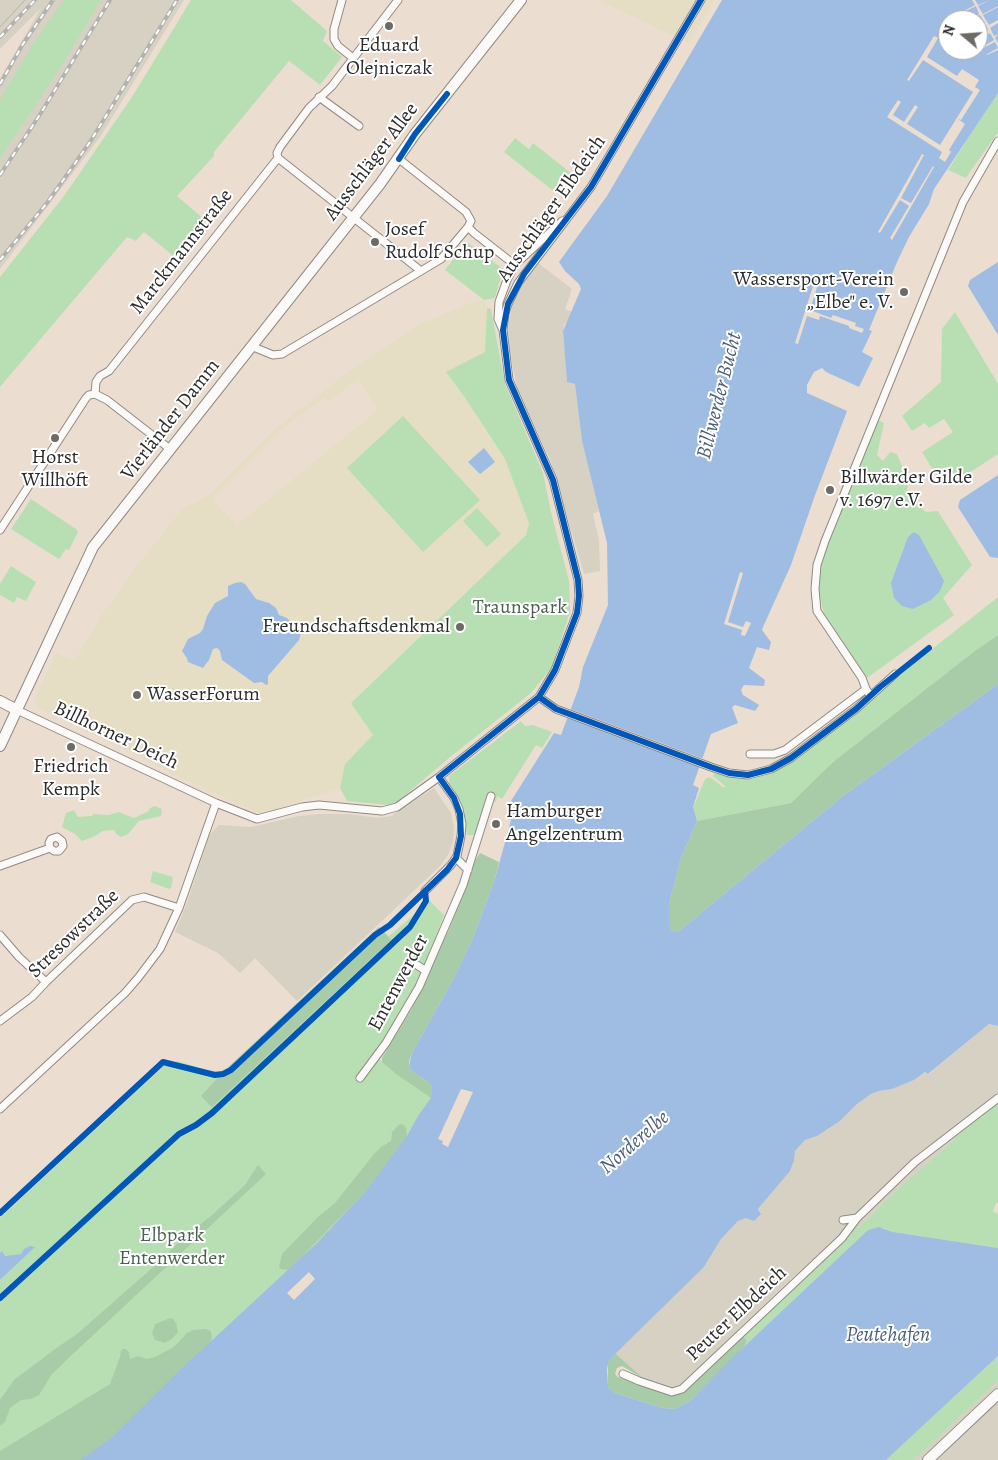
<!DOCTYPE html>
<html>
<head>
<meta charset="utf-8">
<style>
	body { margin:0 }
	#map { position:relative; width:998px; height:1460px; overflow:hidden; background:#ebded0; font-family:Alegreya,serif }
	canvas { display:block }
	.north { position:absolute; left:938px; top:10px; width:50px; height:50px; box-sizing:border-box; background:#fff; border:1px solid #aaa; border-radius:50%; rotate:288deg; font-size:14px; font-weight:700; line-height:20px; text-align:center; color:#2b2b2b }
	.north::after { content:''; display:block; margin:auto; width:18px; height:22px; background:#6e6a65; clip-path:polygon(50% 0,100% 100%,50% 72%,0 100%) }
</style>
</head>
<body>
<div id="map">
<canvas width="998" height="1460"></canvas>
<div class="north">N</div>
</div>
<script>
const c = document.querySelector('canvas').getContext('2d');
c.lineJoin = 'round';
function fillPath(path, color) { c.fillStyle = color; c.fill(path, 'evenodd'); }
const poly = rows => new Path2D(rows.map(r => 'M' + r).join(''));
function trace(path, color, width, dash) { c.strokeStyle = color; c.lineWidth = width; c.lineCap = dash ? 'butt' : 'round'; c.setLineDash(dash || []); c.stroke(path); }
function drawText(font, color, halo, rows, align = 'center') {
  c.font = font + ' Alegreya,serif'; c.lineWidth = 4; c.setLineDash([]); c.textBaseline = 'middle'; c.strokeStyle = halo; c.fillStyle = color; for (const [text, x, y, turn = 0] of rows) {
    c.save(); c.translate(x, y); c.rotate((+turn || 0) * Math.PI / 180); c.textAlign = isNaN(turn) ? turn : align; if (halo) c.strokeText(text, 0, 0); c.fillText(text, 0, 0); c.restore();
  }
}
fillPath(poly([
	[598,0,714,0,689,43],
	[484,300,487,308,485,352,447,372,466,399,505,459,529,523,526,535,351,702,374,735,345,764,340,788,262,814,211,792,39,708,34,699,56,653,75,661,101,616,130,575,182,509,209,495,279,426,357,365,420,324,472,302],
	[358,379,378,410,237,525,212,499,282,429,324,398,328,402],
	[248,587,256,599,265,601,279,615,284,617,299,640,268,676,268,682,266,685,262,682,254,683,222,660,220,651,217,648,213,649,207,664,203,668,182,653,188,639,200,633,203,629,207,616,215,603,228,596,227,589]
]), '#e5ddc4');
fillPath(poly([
	[0,0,184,0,100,137,0,269,0,79,41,8,0,49],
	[537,262,572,289,565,309,572,312,574,320,564,324,563,331,567,382,575,384,582,441,599,511,593,514,599,540,600,571,584,574,550,459,518,392,509,349,508,328,512,305,520,287],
	[434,788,451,813,454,828,453,842,448,855,439,867,297,1001,255,958,240,973,218,953,175,932,187,903,210,834,219,825,251,827,299,816,320,814,348,814,378,818,391,816],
	[989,1024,998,1026,998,1105,993,1106,956,1135,954,1140,901,1186,858,1228,855,1227,839,1236,792,1278,679,1386,674,1388,644,1379,615,1353,704,1267,721,1239,738,1221,761,1213,758,1209,780,1183,794,1160,795,1151,805,1140,817,1136,840,1121,857,1104,871,1094,879,1091,892,1089,914,1080,926,1072,929,1074],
	[998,1381,998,1460,914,1460]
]), '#d6d1c3');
fillPath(poly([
	[64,0,101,0,57,73,0,159,0,100,34,42],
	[191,0,291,0,327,31,323,41,342,57,320,85,289,61,214,152,214,156,177,196,206,221,176,258,144,232,136,241,127,237,0,387,0,277,64,196,132,97],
	[998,93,998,132,966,178,948,170,994,97],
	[515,138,529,149,533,143,571,173,556,193,504,152],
	[467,242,503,269,495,298,484,300,445,270],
	[487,308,491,309,505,384,543,473,551,512,569,581,570,612,552,667,531,693,449,758,396,803,389,805,347,801,340,788,345,764,373,735,351,703,526,535,529,523,505,459,466,399,446,372,485,352],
	[955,312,998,384,998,454,952,484,941,483,922,452,953,432,944,419,929,428,925,423,912,431,902,416,941,382,942,329],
	[403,416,480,500,423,552,347,468],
	[878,420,884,423,877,455,883,461,890,452,897,454,908,481,907,497,926,512,938,511,972,565,943,598,954,615,867,678,824,614,818,588,820,558],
	[31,499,76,529,78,532,69,550,66,549,59,559,11,529],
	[477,508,501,534,487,547,463,521],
	[11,566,36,582,26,601,17,597,14,603,0,595,0,584],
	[998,597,998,635,972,653,833,762,791,803,697,821,693,808,705,779,710,777,724,788,725,786,713,776,714,774,717,773,738,778,761,776,791,762,854,716,888,684],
	[521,721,525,726,533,725,552,732,542,748,536,745,502,799,497,796,496,802,492,801,477,835,467,835,464,809,457,795,449,783,449,776],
	[155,806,162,809,161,816,139,821,128,834,121,837,116,834,114,830,103,831,93,837,82,841,75,834,62,827,66,813,74,810,78,817,92,816,93,814,108,815,119,812,134,818,149,811,150,808],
	[153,871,173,877,171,888,169,889,150,882],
	[430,901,444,915,422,974,405,1009,376,1056,396,1074,441,1085,373,1190,93,1460,0,1460,0,1280,34,1247,21,1254,11,1256,4,1256,0,1253,0,1218,167,1063,177,1061,210,1071,224,1071,379,927,389,936],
	[998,1105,998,1203,996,1203,993,1211,998,1214,998,1248,893,1232,884,1228,868,1230,744,1347,747,1341,743,1336,845,1241,853,1230,855,1227,858,1228,901,1186,954,1140,956,1135,993,1106],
	[998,1356,998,1381,914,1460,886,1460]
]), '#b8dfb4');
fillPath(poly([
	[998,635,998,684,843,796,678,932,672,932,669,927,668,917,669,904,681,858,697,821,791,803,833,762,972,653],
	[480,853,499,862,495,879,473,938,455,976,412,1053,409,1062,409,1066,412,1071,431,1084,432,1089,431,1098,396,1074,382,1062,382,1058,411,1010,451,925,476,859],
	[379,927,391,940,212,1107,201,1096,224,1071],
	[400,1124,404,1125,406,1128,407,1136,366,1191,289,1270,281,1269,279,1267,282,1254,317,1218,335,1203,374,1154,381,1147,391,1141,392,1132],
	[258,1165,266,1174,74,1353,52,1374,39,1395,31,1399,21,1400,10,1408,5,1422,0,1426,0,1400,14,1380,55,1349,77,1334,158,1263,188,1233,211,1216,245,1185],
	[172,1318,176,1323,178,1332,173,1338,165,1343,155,1340,152,1333,155,1324,168,1319],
	[205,1329,209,1330,211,1332,212,1338,210,1343,111,1438,90,1454,80,1460,0,1460,0,1451,110,1384,120,1357,121,1351,123,1349,126,1349,129,1352,130,1359,138,1356,147,1359,155,1357,172,1348,178,1343,187,1333,193,1330],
	[743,1336,747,1341,744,1347,691,1400,675,1409,663,1408,615,1393,608,1387,608,1363,615,1353,644,1379,622,1366,617,1368,615,1374,618,1377,671,1395,678,1394]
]), '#a8cca7');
fillPath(poly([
	[722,0,998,0,998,93,934,189,929,204,909,237,897,262,869,330,872,331,862,352,873,358,859,387,826,372,822,368,814,372,807,385,807,393,847,411,814,498,791,565,763,627,762,630,771,642,769,650,757,647,749,668,765,680,764,686,744,685,741,690,743,695,759,705,755,711,735,705,732,707,738,723,711,734,693,785,699,788,693,807,697,821,681,858,669,904,669,926,672,932,678,932,843,796,998,684,998,1026,989,1024,928,1074,925,1072,914,1080,892,1089,879,1091,871,1094,857,1104,840,1121,817,1136,805,1140,795,1151,794,1160,790,1171,758,1209,761,1214,754,1221,746,1218,738,1221,721,1239,704,1267,613,1356,608,1363,607,1370,608,1387,615,1393,663,1408,675,1409,691,1400,732,1358,868,1230,879,1227,893,1232,998,1248,998,1356,886,1460,80,1460,111,1438,181,1369,317,1243,366,1191,407,1136,418,1116,431,1098,432,1089,431,1084,412,1071,409,1066,412,1053,455,976,473,938,495,879,515,805,511,801,554,733,561,735,579,687,583,667,608,605,607,543,582,441,575,384,567,382,563,331,581,289,579,284,565,271,559,262,607,196],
	[948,20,978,20,978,50,948,50],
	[998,262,998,335,968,286,970,280],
	[484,448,495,462,480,474,468,462],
	[998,475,998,558,990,557,958,507,960,500],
	[914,532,919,535,944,581,940,591,931,600,913,609,902,606,894,598,891,583,908,537],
	[241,582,245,584,256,599,269,603,276,608,279,615,287,618,301,633,299,640,268,676,268,684,266,685,262,682,254,683,222,660,220,651,217,648,213,649,209,660,203,668,188,662,187,658,182,651,188,639,200,633,203,629,207,616,215,603,228,596,228,586,235,583],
	[30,1246,35,1247,0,1280,0,1253,2,1251,5,1256,21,1254,24,1249]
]), '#9fbce2');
fillPath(poly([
	[972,0,975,0,978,5,990,0,978,6,983,14,998,6,998,7,983,15,989,25,998,20,998,23,990,28,994,36,998,34,995,38,998,43,998,50,987,55,987,54,998,48,995,42,983,48,982,47,994,40,990,33,978,39,978,36,988,30,986,25,978,29,978,27,985,23,980,15,968,20,979,14,976,6,962,13,962,12,975,5],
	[934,36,938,38,927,57,957,76,962,69,979,80,975,87,980,90,961,120,958,119,965,124,949,150,951,152,945,162,939,158,942,152,887,117,898,100,901,102,893,115,904,122,915,105,918,107,907,124,940,145,973,92,923,60,909,81,907,80],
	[922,154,924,155,901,198,911,203,933,166,934,167,892,240,890,238,909,206,900,200,880,233,878,232],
	[814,283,818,284,810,310,831,318,833,315,856,323,855,326,864,329,862,333,849,328,849,326,820,316,819,320,807,316,798,344,795,343],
	[740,572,743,573,728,622,743,627,746,621,751,623,745,636,741,635,742,630,724,624],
	[570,709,704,759,701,767,567,717],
	[461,1089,473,1092,448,1147,442,1144,443,1141,438,1139],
	[309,1272,315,1279,294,1300,287,1293]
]), '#ebded0');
const street = poly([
	[342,0,334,29,334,39,338,46,353,58],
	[319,97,359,126],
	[278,158,277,153,280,147,309,108,332,86,398,0],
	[278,158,421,271],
	[468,227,474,233,515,265],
	[502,328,498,319,499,302,507,280,515,265,562,221],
	[251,346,273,355,282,354,441,259,468,227,471,221,466,212,399,159],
	[95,394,96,382,100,376,109,371,278,158],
	[95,394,107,400,170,449],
	[0,530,86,398,89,395,95,394],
	[870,695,866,689,862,678,817,611,815,589,817,565,825,541,963,202,998,141],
	[539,697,556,709,711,767,729,773,748,775,771,769,791,758,856,709,895,674],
	[17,710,216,803,257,819,302,807,319,805,382,811,397,807,439,777,539,697,555,670,577,613,579,596,578,580,553,480,509,380,503,330,505,313,508,304,518,283,591,187,701,0],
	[750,754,774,754,785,750,866,689],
	[456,858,468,870],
	[0,866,50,848,54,851,59,851,63,846,62,841,57,837,51,839,49,843,50,848],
	[425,891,451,865,457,856,461,836,462,824,459,809,454,798,439,777],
	[0,935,19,957,46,982],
	[417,965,426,971],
	[0,1021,32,997,46,982,132,900,144,897,179,908],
	[360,1078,386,1043,419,987,463,885,491,796],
	[0,1109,125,993,138,978,160,949,179,908,216,803],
	[843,1220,857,1218,915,1162,998,1098],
	[623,1374,639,1381,672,1392,682,1389,842,1238,857,1218]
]);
const secondary = poly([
	[0,701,17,710],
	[0,746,93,547,380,184,415,134,521,0],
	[928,1460,998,1394]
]);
trace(street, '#918a83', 9);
trace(secondary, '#918a83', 12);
trace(street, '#fcfaf8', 7);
trace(secondary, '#fcfaf8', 10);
trace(poly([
	[0,27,25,0]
]), '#b4b2b0', 1);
const rail = poly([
	[0,37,35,0],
	[0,84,23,44,53,0],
	[0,175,39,116,110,0],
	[0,260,47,203,90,142,177,0]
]);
trace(rail, '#b4b2b0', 4);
trace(rail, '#fff', 2, [5.5]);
trace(poly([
	[399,159,415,134,447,94],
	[539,697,556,709,711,767,729,773,748,775,771,769,791,758,856,709,880,687,929,648],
	[0,1213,163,1062,215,1075,223,1074,231,1070,375,935,390,925,447,870,456,858,461,836,460,814,454,798,439,777,539,697,555,670,577,613,579,596,578,580,553,480,509,380,503,330,508,304,524,274,591,187,701,0],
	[0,1298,179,1134,196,1125,212,1113,410,927,426,901,425,891]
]), '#0057b8', 6);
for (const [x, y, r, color] of [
	[389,26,5,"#6e6a65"],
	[375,242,5,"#6e6a65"],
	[904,292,5,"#6e6a65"],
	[55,438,5,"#6e6a65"],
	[830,490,5,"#6e6a65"],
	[460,627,5,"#6e6a65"],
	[137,695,5,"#6e6a65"],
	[71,747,5,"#6e6a65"],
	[496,824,5,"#6e6a65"]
]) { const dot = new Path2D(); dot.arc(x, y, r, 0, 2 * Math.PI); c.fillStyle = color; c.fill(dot); trace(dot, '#fff', 2); }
drawText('20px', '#2b2b2b', '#fff', [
	["Eduard",389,46,"center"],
	["Olejniczak",389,69,"center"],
	["Josef",385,230],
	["Rudolf Schup",385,253],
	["Wassersport-Verein",894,280,"right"],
	["„Elbe\" e. V.",894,303,"right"],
	["Horst",55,458,"center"],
	["Willhöft",55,481,"center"],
	["Billwärder Gilde",840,478],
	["v. 1697 e.V.",840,501],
	["Freundschaftsdenkmal",450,627,"right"],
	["WasserForum",147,695],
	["Friedrich",71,767,"center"],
	["Kempk",71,790,"center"],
	["Hamburger",506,812],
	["Angelzentrum",506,835]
], 'left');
drawText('20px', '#2b2b2b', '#fff', [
	["Ausschläger Allee",372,162,-53],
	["Ausschläger Elbdeich",552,209,-55],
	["Marckmannstraße",182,252,-52],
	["Vierländer Damm",171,420,-52],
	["Billhorner Deich",116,736,25],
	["Stresowstraße",74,934,-44],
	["Entenwerder",399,983,-62],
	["Peuter Elbdeich",737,1314,-43]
]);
drawText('20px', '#49614e', '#fff', [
	["Traunspark",520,608],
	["Elbpark",172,1236],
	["Entenwerder",172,1259]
]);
drawText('italic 21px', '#4c5f77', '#fff', [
	["Billwerder Bucht",720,396,-76],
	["Norderelbe",635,1143,-41],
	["Peutehafen",888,1336]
]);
</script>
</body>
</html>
